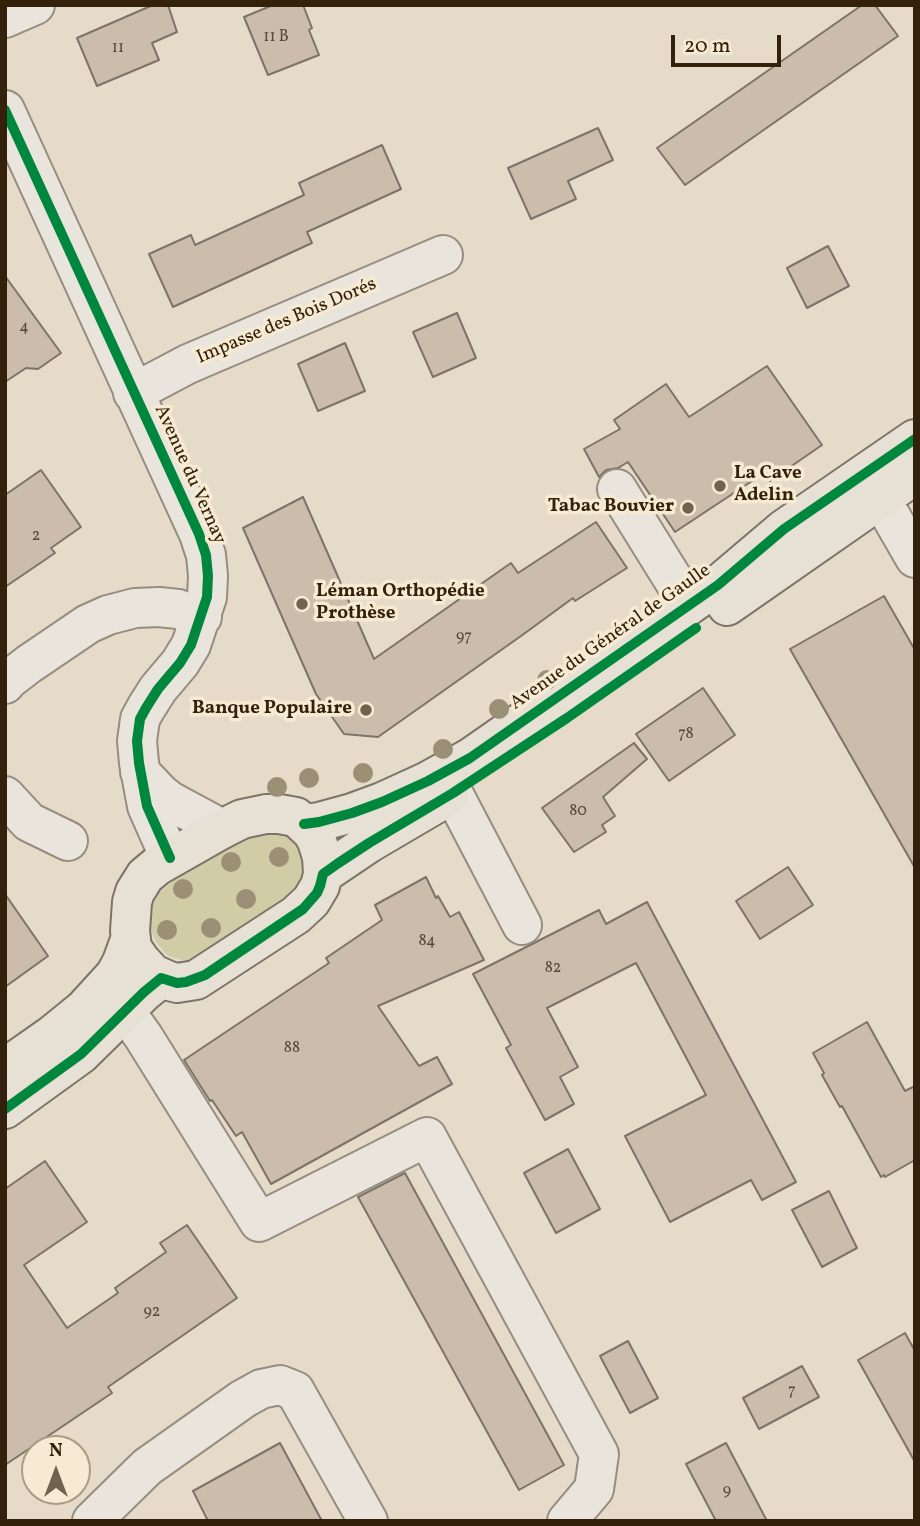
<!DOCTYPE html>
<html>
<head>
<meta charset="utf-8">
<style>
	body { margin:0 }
	#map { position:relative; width:920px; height:1526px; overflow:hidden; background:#e5dbc8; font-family:Vollkorn,serif }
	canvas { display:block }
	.frame { position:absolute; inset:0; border:7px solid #33210c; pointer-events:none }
	.north { position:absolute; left:21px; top:1435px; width:70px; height:70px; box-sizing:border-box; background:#f7ead3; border:2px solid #a99a83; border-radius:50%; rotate:0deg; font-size:19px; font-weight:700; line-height:28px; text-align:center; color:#33210c }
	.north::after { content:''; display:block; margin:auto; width:24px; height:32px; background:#71624e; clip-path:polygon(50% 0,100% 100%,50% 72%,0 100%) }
	.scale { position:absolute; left:671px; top:35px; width:110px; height:32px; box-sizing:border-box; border:4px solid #33210c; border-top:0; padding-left:9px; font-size:21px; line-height:24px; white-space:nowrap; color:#33210c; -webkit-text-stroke:5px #f7ead3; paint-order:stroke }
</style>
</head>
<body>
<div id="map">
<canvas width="920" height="1526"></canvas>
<div class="frame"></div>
<div class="north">N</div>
<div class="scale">20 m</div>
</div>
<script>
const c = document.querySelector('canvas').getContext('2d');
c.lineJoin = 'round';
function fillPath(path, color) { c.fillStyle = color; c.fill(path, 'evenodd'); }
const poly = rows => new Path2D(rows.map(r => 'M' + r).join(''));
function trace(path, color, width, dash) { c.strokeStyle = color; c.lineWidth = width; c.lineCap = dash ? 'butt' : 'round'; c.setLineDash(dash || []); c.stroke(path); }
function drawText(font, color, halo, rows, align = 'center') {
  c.font = font + ' Vollkorn,serif'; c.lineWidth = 7; c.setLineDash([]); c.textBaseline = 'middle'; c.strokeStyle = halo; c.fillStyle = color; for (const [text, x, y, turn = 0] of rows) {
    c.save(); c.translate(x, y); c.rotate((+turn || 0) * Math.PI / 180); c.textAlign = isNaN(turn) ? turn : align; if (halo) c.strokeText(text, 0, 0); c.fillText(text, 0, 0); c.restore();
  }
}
fillPath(poly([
	[280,832,289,836,297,842,306,869,301,890,199,959,186,961,168,956,156,942,149,925,152,905,159,893,173,881,242,840,256,834]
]), '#d2cca6');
const building = poly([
	[153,5,168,5,177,32,152,43,159,60,97,86,77,38,153,5],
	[273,5,303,5,312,28,309,30,319,55,268,75,244,17,273,5],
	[862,5,875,5,898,36,685,185,657,148,862,5],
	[598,128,613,160,568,181,576,199,531,219,508,168,598,128],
	[382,145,401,189,307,232,312,243,173,307,149,254,191,235,195,245,304,195,299,183,382,145],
	[828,246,849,286,807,308,787,268,828,246],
	[5,276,61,353,38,369,26,368,5,382,5,276],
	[457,313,476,358,433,377,413,332,457,313],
	[345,343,365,391,318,411,298,364,345,343],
	[767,366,822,445,770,481,764,473,675,532,628,462,618,468,606,470,599,477,584,449,620,429,614,420,666,384,689,417,767,366],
	[41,470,81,527,51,548,55,553,5,587,5,495,41,470],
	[303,497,374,659,511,563,518,573,596,522,627,568,575,601,573,598,521,636,378,737,344,734,316,694,243,528,303,497],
	[884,596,915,650,915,868,790,649,884,596],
	[703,688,735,735,669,781,636,734,703,688],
	[634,743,647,759,603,797,615,816,602,825,606,832,574,852,542,808,634,743],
	[788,867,813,905,760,939,736,901,788,867],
	[426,877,436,898,438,896,450,917,459,912,484,960,378,1006,419,1066,437,1057,452,1084,271,1184,242,1132,236,1136,212,1100,210,1101,184,1060,329,963,326,958,382,920,375,905,426,877],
	[5,894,48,956,5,987,5,894],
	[647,902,796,1182,762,1200,751,1180,670,1222,625,1136,706,1095,636,963,547,1008,578,1067,560,1077,574,1104,545,1120,506,1048,511,1045,473,974,599,910,606,924,647,902],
	[867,1022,905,1091,915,1086,915,1160,885,1177,884,1175,881,1177,842,1106,840,1107,822,1075,824,1073,813,1053,867,1022],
	[568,1149,600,1209,556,1233,524,1173,568,1149],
	[45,1161,87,1222,24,1265,67,1328,118,1293,115,1288,166,1252,160,1243,187,1225,237,1298,108,1387,112,1393,5,1465,5,1189,45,1161],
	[405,1173,564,1465,519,1490,358,1197,405,1173],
	[829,1191,857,1248,822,1267,792,1210,829,1191],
	[905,1333,915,1351,915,1462,858,1360,905,1333],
	[628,1341,658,1398,630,1413,600,1356,628,1341],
	[802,1366,819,1397,759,1429,743,1398,802,1366],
	[280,1443,322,1521,208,1521,193,1491,280,1443],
	[726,1443,767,1521,716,1521,686,1464,726,1443]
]);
fillPath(building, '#cbbcac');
trace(building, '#7c7468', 2);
const minor = poly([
	[5,18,35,5],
	[5,110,199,534,206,555,208,576,207,597,191,645,180,663,158,689,146,708,140,719,137,741,139,763,147,806,170,858],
	[133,393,188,364,443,255],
	[866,473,915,558],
	[617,489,689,605],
	[5,684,7,681,29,664,88,624,108,615,135,608,159,607,178,609,202,617],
	[140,772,161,794,170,801,222,829],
	[453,793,522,925],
	[5,796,29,822,68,841],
	[125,1011,143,1036,259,1222,427,1137,599,1454,594,1489,567,1521],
	[92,1521,147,1467,243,1399,261,1389,280,1385,295,1391,368,1521]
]);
const major = poly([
	[727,606,915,475],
	[266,814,279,814,296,817,312,832,317,841,322,857,323,874,320,886,311,901,296,915,196,980,177,983,169,981,153,974,141,961,132,948,130,931,132,902,135,892,145,876,157,866,222,829,242,819,266,814],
	[304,824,319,822,352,813,382,802,428,781,470,758,718,585,784,529,915,439],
	[323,874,369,843,449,796],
	[5,1068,52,1035,84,1009,115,975,122,962,130,940],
	[5,1109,81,1054,144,992,161,978]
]);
trace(minor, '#968d80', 42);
trace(major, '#7c7468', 42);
trace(minor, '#eae5dc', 38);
trace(major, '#e7e0d5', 38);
trace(poly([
	[5,110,199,534,206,555,208,576,207,597,191,645,180,663,158,689,146,708,140,719,137,741,139,763,147,806,170,858],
	[304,824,319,822,352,813,382,802,428,781,470,758,718,585,784,529,915,439],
	[5,1109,81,1054,144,992,161,978,177,983,186,982,205,975,303,909,317,893,320,886,323,874,337,864,369,843,453,793,567,718,696,628]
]), '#00873e', 10);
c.fillStyle = '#9b8f76';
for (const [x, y] of [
	[547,680],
	[499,709],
	[443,749],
	[363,773],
	[309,778],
	[277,787],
	[279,857],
	[231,862],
	[183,889],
	[246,899],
	[211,928],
	[167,930]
]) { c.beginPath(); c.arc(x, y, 10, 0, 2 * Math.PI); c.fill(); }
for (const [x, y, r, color] of [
	[720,486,7,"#71624e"],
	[688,508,7,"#71624e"],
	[302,604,7,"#71624e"],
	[366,710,7,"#71624e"]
]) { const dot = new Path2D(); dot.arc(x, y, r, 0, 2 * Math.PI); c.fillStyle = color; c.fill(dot); trace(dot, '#f7ead3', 2.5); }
drawText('16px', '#594834', null, [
	["11 B",276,38],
	["11",118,49],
	["4",24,328],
	["2",36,537],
	["97",464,638],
	["78",686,735],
	["80",578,812],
	["84",427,942],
	["82",553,969],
	["88",292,1049],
	["92",152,1313],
	["7",792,1392],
	["9",727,1492]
]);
drawText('19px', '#33210c', '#f7ead3', [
	["Impasse des Bois Dorés",287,322,-23],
	["Avenue du Vernay",189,475,66],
	["Avenue du Général de Gaulle",611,638,-35]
]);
drawText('bold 19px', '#33210c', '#f7ead3', [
	["La Cave",734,475],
	["Adelin",734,497],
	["Tabac Bouvier",674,508,"right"],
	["Léman Orthopédie",316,593],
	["Prothèse",316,615],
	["Banque Populaire",352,710,"right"]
], 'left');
</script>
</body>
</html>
